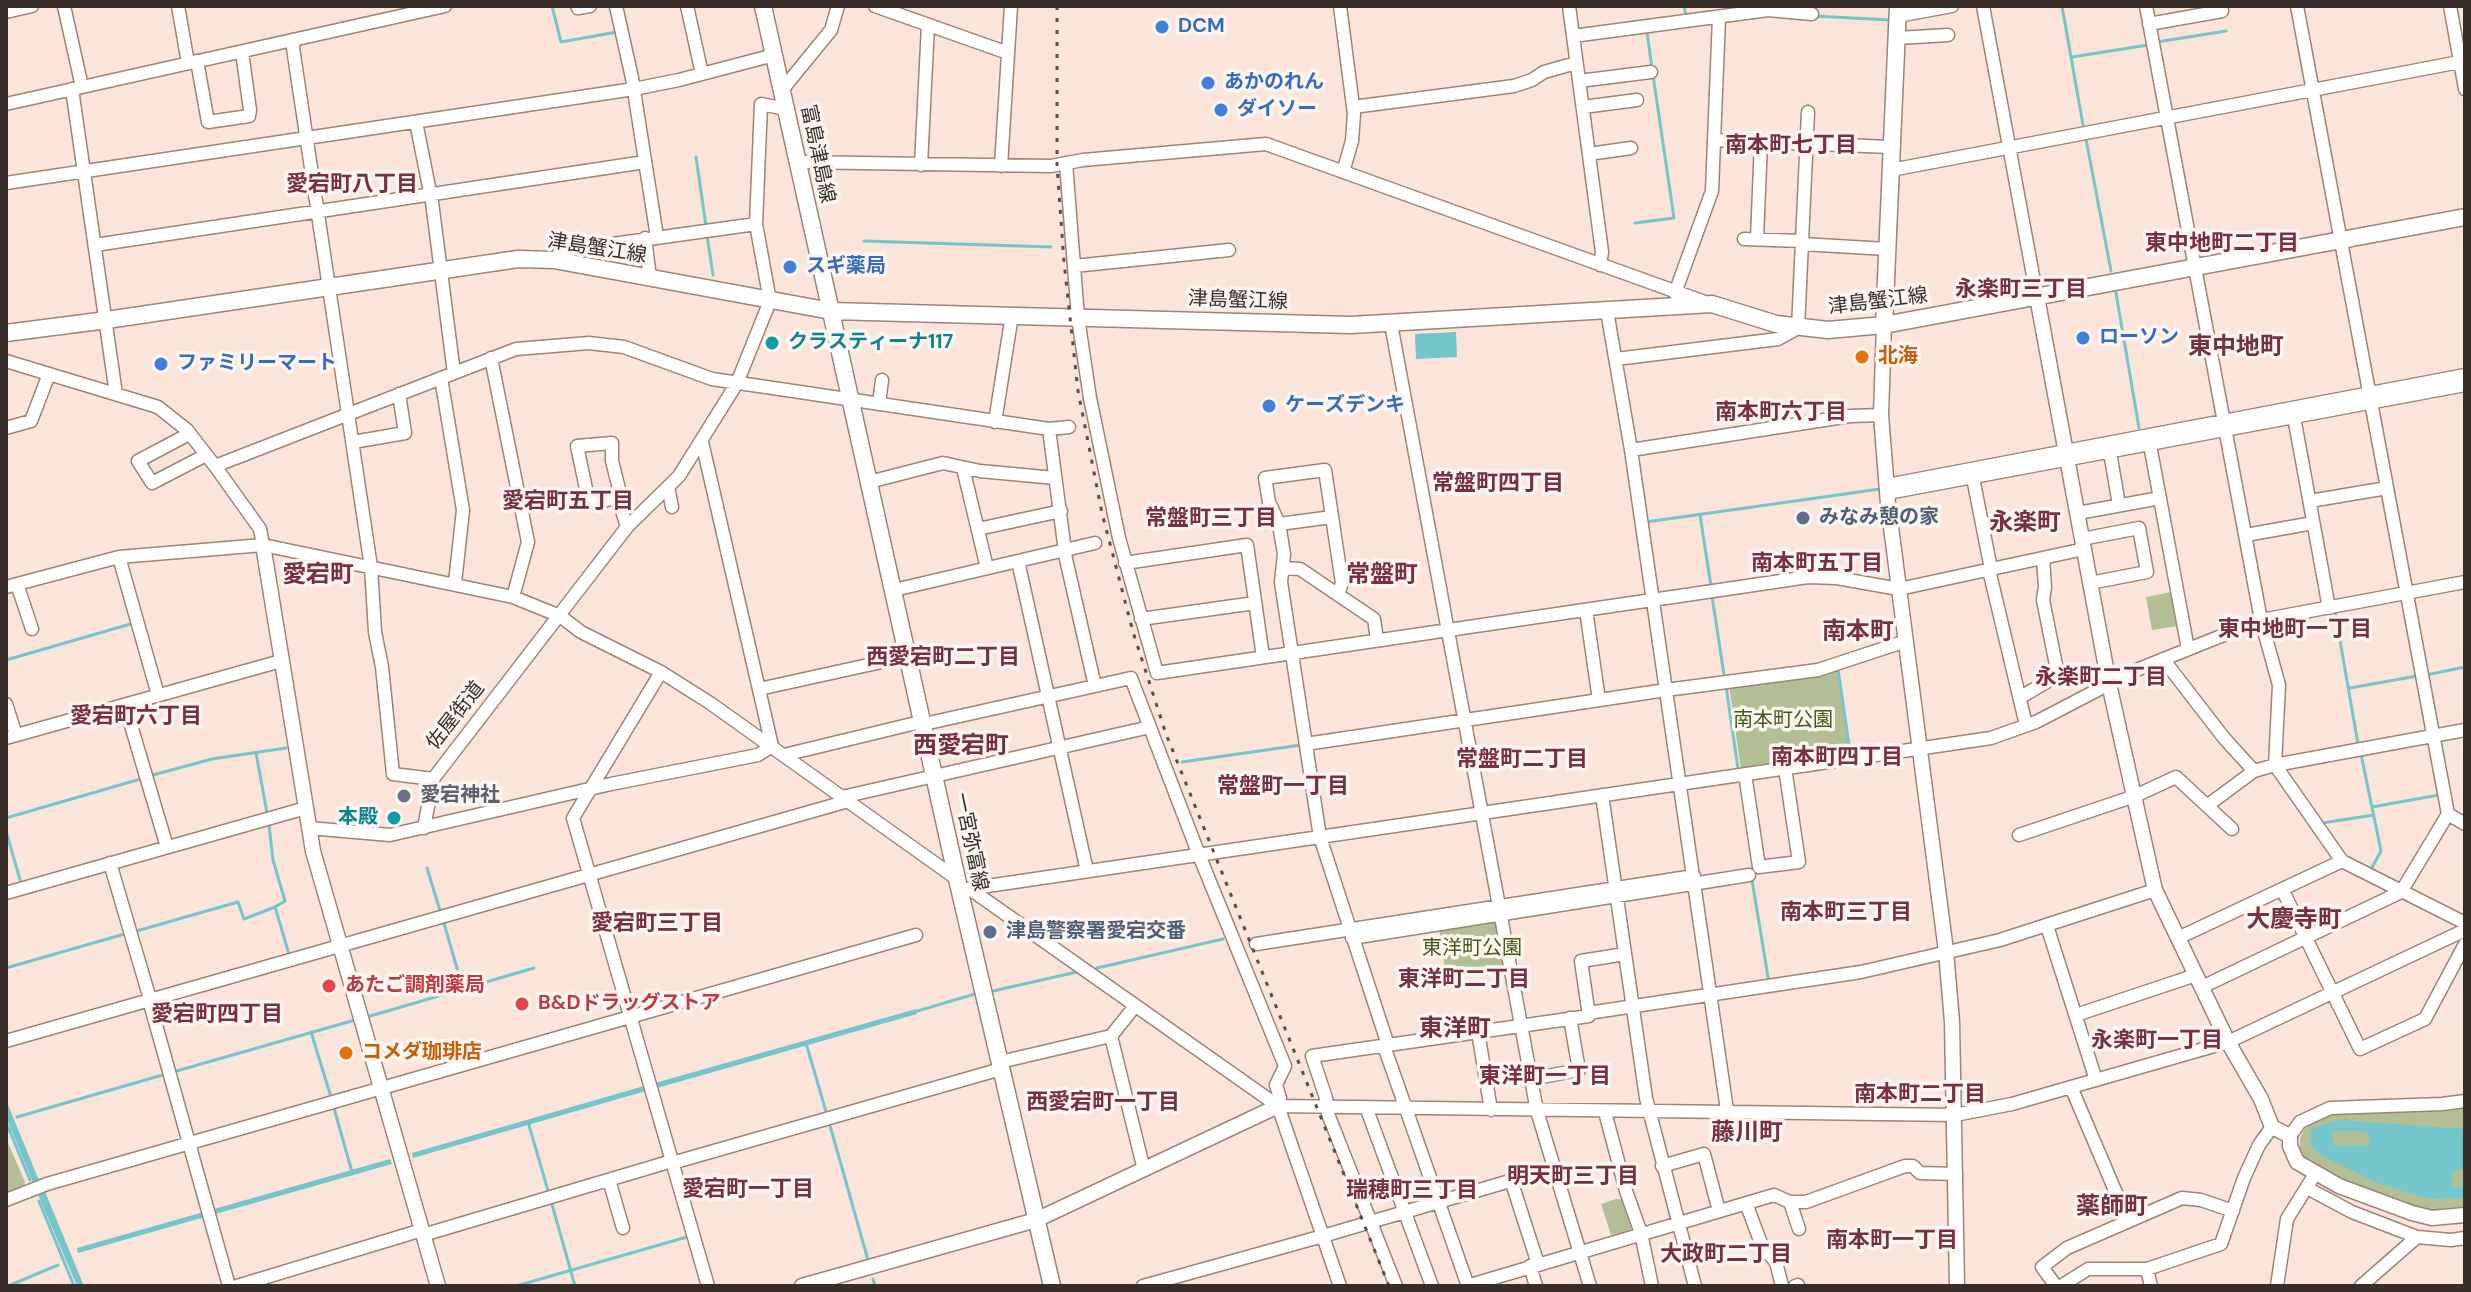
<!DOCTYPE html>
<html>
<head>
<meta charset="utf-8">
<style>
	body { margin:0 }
	#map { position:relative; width:2471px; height:1292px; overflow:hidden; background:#fbe4d9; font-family:"DM Sans",sans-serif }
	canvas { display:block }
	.frame { position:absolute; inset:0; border:8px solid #382d28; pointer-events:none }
</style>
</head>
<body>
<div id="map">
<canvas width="2471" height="1292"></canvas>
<div class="frame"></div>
</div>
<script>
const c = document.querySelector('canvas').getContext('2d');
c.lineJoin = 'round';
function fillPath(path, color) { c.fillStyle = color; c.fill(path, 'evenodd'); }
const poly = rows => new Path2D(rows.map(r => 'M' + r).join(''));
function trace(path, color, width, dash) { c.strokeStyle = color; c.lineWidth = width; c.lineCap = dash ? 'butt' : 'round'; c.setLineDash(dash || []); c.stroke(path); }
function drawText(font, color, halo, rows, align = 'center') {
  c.font = font + ' "DM Sans","Noto Sans JP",sans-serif'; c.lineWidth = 7; c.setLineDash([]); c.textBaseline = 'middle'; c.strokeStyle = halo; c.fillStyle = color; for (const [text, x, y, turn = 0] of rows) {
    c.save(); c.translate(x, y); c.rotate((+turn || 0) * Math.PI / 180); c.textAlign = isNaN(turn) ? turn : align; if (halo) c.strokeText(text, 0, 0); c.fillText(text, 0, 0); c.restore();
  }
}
fillPath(poly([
	[2172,592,2178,626,2152,630,2146,597],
	[1837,669,1849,753,1741,769,1729,686],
	[1496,921,1505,970,1446,978,1439,927],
	[2465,1106,2465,1209,2425,1210,2360,1189,2313,1165,2300,1155,2300,1139,2302,1133,2308,1123,2317,1116,2345,1110,2456,1109],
	[6,1138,25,1182,23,1189,6,1197],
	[1616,1199,1624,1200,1633,1225,1630,1230,1611,1235,1601,1204]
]), '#b2bf95');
fillPath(poly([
	[1456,332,1457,357,1416,359,1415,334],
	[916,1009,917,1014,657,1088,655,1083],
	[644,1086,646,1091,413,1158,412,1153],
	[6,1100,38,1178,44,1181,46,1194,84,1286,77,1286,34,1185,6,1117],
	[2339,1120,2465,1129,2465,1170,2453,1171,2451,1183,2455,1188,2465,1186,2465,1198,2434,1199,2411,1194,2375,1182,2322,1156,2311,1146,2311,1129],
	[2336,1131,2364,1131,2368,1133,2370,1143,2367,1145,2335,1146,2331,1135],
	[390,1159,392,1164,78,1253,77,1248]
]), '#73c6cc');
trace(poly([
	[552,6,561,42,617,32],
	[1684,6,1686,16],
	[2062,6,2083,125],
	[1814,16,1890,20],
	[1647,32,1652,68],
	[2157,42,2226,31],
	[2072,57,2148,45],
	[2086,139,2111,271],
	[696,157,706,226],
	[1635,223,1674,218,1653,75],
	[707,235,713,275],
	[864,241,1051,247],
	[2116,293,2139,428],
	[1700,515,1711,586],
	[1646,522,1880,489],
	[1712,596,1724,675],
	[2335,612,2358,744],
	[6,660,134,623],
	[1838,669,1850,752],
	[2426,675,2465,667],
	[1726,686,1738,769],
	[2350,688,2417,676],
	[256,753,267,813],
	[2361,754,2381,851,2370,871],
	[1182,762,1301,745],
	[149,776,212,759,286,748],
	[2372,807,2439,795],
	[6,818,144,778],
	[2322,823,2374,815],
	[269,825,273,860,285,901,275,907,289,954],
	[6,831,21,883],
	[427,868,441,914],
	[1752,880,1769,983],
	[443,920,463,989],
	[133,932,238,902,244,919,275,907],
	[6,968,128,933],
	[1097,968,1223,939],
	[993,991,1077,972],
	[914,1012,975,994],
	[367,1017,534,968],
	[311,1032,331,1097],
	[806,1043,827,1115],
	[173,1072,355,1020],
	[334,1108,352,1172],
	[17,1117,166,1074],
	[6,1122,30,1180],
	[528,1122,549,1194],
	[829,1122,868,1260],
	[39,1201,74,1286],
	[551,1201,575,1286],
	[873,1279,875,1286],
	[8,1286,58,1265],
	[516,1286,687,1237]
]), '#73c6cc', 3);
const minor = poly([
	[64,6,82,87],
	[178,6,188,63],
	[577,6,578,8,590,6],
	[616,6,632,78,657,237],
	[687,6,702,74],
	[875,6,1008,53],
	[1340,6,1354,114,1352,141,1343,172],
	[1569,6,1602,252,1600,265],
	[1983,6,2037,297],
	[2146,6,2261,620,2279,685,2275,765,2342,861,2465,923],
	[2297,6,2448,814,2465,824],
	[2450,6,2465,89],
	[6,12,32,6],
	[1898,16,1952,6],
	[2149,24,2222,11,2221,6],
	[1573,36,1768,10,1812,14],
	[1897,38,1948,35],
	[294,40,293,48,371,567,375,632,382,667,393,774,433,779],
	[197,61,208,122,249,116,250,110,242,52],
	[1579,81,1651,72],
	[72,89,116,394],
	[782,90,831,30,838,6],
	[6,104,445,6],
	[1353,107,1514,86,1532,80,1544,72,1576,63],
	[1583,107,1637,100],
	[416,122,432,202,454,373],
	[1714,140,1891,147],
	[1589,154,1631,148],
	[798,162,1051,166,1083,160,1266,144,1702,301],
	[1066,163,1078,318,1090,398,1119,538,1157,673,1808,577,1837,578,1899,589,2084,549],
	[921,165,928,25],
	[1001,166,1011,6],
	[1891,170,2465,61],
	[6,183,634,89,679,80,774,55],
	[645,238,650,278],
	[1757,238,1761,142],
	[1744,239,1802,241],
	[1802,244,1887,249],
	[95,245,645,162],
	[554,260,560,252,570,250,756,224],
	[1074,266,1229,250],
	[1675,293,1712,191,1719,17],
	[1607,311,1631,450,1727,1110],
	[1391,324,1537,1111,1590,1286],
	[491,358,528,542,513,597],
	[1616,359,1778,339,1798,328,1808,112],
	[6,361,158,407,187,430,215,466,260,529,263,545],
	[441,378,463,510,455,583],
	[879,404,882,380],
	[2294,417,2329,608],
	[995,422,1012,315],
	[6,428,31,421,49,374],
	[1049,429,1066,559,1095,686],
	[189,434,138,461,152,483,206,455],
	[353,442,405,433,399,394],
	[2150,445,2188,649],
	[1631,450,1850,416,1881,415],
	[2110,452,2119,505],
	[215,466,516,349,589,343,624,347,712,379,1049,429,1069,427],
	[963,468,987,568],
	[1973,478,1991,569],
	[869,482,943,463,980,471,1055,478],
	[1887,485,2465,375],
	[668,487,672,507],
	[1888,493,2465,385],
	[618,498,589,503,577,446,612,443,612,461,619,489,618,498,627,527],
	[2310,501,2387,488],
	[2078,513,2160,498],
	[1279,524,1332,517],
	[978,529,1061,511],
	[2246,535,2313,523],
	[2082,539,2139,528,2147,572,2090,583],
	[119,557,158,695],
	[1018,561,1087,871],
	[1125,563,1247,545,1263,657],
	[1283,568,1300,569,1374,619,1377,640],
	[1989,570,2026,725],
	[17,584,32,629],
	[6,587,119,557,263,545,513,597,560,616,581,632,661,672,710,703,957,879],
	[894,590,1095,543],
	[1338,595,1342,583,1325,470,1265,478,1269,502,1279,524,1284,554,1281,582,1320,837,1388,1045],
	[1586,610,1599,700],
	[1141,619,1255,603],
	[2163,659,2224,738,2254,771],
	[661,672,573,818,708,1286],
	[2109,681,2261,620,2465,582],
	[759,689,909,656],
	[2021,697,2058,675,2043,600,2045,587,2043,558],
	[6,704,16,735],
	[125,705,167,847],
	[6,738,281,661],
	[1306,744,1666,690,1818,670,1906,641],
	[784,755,916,723,924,724,1131,678,1199,855,1285,1066,1276,1085,1280,1098,1278,1106,1340,1286],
	[1745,774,1759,867,1799,862,1785,768],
	[1602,795,1646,1098,1695,1286],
	[842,797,1150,727],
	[2208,805,2254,771,2275,765,2465,730],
	[309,828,390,835,611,784,758,755,772,746,702,442],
	[424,828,433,779,627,527,679,476,737,383,770,301,756,224,761,104,786,109],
	[2019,835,2135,796,2176,777,2232,829],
	[110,863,150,999],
	[967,889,1991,738,2036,722,2109,684],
	[970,889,1278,1106,1955,1115,2012,1104,2228,1042,2465,930],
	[2282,889,2360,1049,2425,1019,2465,944],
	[6,893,306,808],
	[2047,926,2096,1080],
	[1352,938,1749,875],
	[2178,938,2342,861],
	[1256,944,1694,876],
	[2202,987,2401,892,2448,814],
	[149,1000,229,1286],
	[1588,1013,1861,972,2000,940,2155,890],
	[2076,1015,2196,975],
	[1478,1032,1491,1110],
	[1111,1036,1135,1006],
	[6,1041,848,801],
	[1384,1046,1468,1286],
	[1000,1062,1111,1036,1144,1170],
	[1531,1079,1579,1070,1570,1018],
	[2071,1087,2128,1221],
	[1366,1107,1432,1286],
	[1605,1112,1626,1191,1641,1233,1652,1286],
	[2290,1136,2300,1122,2330,1108,2442,1104,2465,1101],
	[672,1163,1001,1069],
	[1662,1166,1704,1154,1719,1211],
	[609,1180,623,1228],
	[1511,1180,1538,1264],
	[2307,1188,2352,1212,2417,1237,2451,1240,2465,1238],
	[6,1200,47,1184,916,935],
	[1790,1202,1799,1229],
	[1746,1203,1762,1246,1776,1262,1782,1286],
	[423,1235,672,1161],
	[1530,1266,1536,1286],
	[2147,1269,2151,1286],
	[237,1286,422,1230],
	[1143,1286,1323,1236,1554,1168],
	[1396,1286,1328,1114,1326,1098,1312,1056,1589,1016,1581,961,1625,954],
	[1467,1286,1774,1195,1790,1202,1806,1202,1905,1166,1913,1166,1920,1173,1956,1174],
	[1795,1286,1798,1285],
	[2056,1286,2042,1267,2067,1248,2182,1198,2201,1200,2233,1211],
	[2061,1286,2088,1269,2147,1269,2221,1244,2244,1178,2259,1145,2272,1127],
	[2277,1286,2287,1219,2315,1174],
	[2361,1286,2417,1237]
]);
const tertiary = poly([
	[2037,297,2109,684,2155,890,2228,1042,2261,1099,2272,1127,2290,1136,2290,1146,2297,1162,2339,1186,2412,1213,2432,1218,2465,1215],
	[1884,325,1881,415,1888,504,1946,951,1952,1022,1957,1286],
	[263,545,313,851,438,1286],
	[802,1286,1036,1220,1278,1106]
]);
const secondary = poly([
	[763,6,957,879,1052,1286],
	[1884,325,1898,6],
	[6,333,107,320,518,259,554,260,831,311,1351,325,1712,304,1776,324,1828,330,1884,325,2465,217]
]);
trace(minor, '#9d8477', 15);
trace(tertiary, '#9d8477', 17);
trace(secondary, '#9d8477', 19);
trace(minor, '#fff', 12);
trace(tertiary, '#fff', 14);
trace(secondary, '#fff', 16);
trace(poly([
	[1057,6,1057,165,1064,262,1078,391,1102,513,1133,632,1166,734,1389,1286]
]), '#5a4d47', 3, [4, 8]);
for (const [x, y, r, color] of [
	[1162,27,8,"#3f7fe0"],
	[1208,83,8,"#3f7fe0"],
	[1221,110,8,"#3f7fe0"],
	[790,267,8,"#3f7fe0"],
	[2083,338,8,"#3f7fe0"],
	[772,343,8,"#0f9aa8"],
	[1862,357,8,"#e8710a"],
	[161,364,8,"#3f7fe0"],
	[1269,406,8,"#3f7fe0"],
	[1803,518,8,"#5c6f8a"],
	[404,796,8,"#6b7280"],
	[394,818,8,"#0f9aa8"],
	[990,932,8,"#5c6f8a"],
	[329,986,8,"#e0444e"],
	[522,1004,8,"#e0444e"],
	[346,1053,8,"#e8710a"]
]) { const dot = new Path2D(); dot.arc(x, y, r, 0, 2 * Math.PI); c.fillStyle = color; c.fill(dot); trace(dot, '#fbf5f2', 3); }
drawText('bold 20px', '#366cbe', '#fbf5f2', [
	["DCM",1178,27],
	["あかのれん",1224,83],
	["ダイソー",1237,110],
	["スギ薬局",806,267],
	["ローソン",2099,338],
	["ファミリーマート",177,364],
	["ケーズデンキ",1285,406]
], 'left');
drawText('20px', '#382d28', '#fbf5f2', [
	["富島津島線",817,154,78],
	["津島蟹江線",597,249,9],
	["津島蟹江線",1238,301,2],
	["津島蟹江線",1878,302,-7],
	["佐屋街道",456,716,-52],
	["一宮弥富線",970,842,78]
]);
drawText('bold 20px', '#0d838f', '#fbf5f2', [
	["クラスティーナ117",788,343],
	["本殿",378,818,"right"]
], 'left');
drawText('bold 20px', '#c56008', '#fbf5f2', [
	["北海",1878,357],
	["コメダ珈琲店",362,1053]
], 'left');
drawText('bold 20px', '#4e5e75', '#fbf5f2', [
	["みなみ憩の家",1819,518],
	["津島警察署愛宕交番",1006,932]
], 'left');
drawText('20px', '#49591a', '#fbf5f2', [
	["南本町公園",1783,721],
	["東洋町公園",1472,949]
]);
drawText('bold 20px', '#5b616d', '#fbf5f2', [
	["愛宕神社",420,796]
], 'left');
drawText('bold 20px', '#be3a42', '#fbf5f2', [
	["あたご調剤薬局",345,986],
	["B&Dドラッグストア",538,1004]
], 'left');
drawText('bold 22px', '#773042', '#fbf5f2', [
	["南本町七丁目",1791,146],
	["愛宕町八丁目",352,185],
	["東中地町二丁目",2222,244],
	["永楽町三丁目",2021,290],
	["南本町六丁目",1781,413],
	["常盤町四丁目",1498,484],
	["愛宕町五丁目",568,502],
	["常盤町三丁目",1211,519],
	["南本町五丁目",1817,564],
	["東中地町一丁目",2295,630],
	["西愛宕町二丁目",943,658],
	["永楽町二丁目",2101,678],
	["愛宕町六丁目",136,717],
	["南本町四丁目",1837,758],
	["常盤町二丁目",1522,760],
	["常盤町一丁目",1283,787],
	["南本町三丁目",1846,913],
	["愛宕町三丁目",657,924],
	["東洋町二丁目",1464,980],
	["愛宕町四丁目",217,1015],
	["永楽町一丁目",2157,1041],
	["東洋町一丁目",1545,1077],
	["南本町二丁目",1920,1095],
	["西愛宕町一丁目",1103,1103],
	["明天町三丁目",1573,1177],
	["愛宕町一丁目",748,1190],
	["瑞穂町三丁目",1412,1191],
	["南本町一丁目",1892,1241],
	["大政町二丁目",1726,1255]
]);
drawText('bold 24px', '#773042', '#fbf5f2', [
	["東中地町",2236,348],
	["永楽町",2025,524],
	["愛宕町",318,576],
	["常盤町",1382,576],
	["南本町",1858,633],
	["西愛宕町",961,747],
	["大慶寺町",2294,921],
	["東洋町",1455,1030],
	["藤川町",1747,1134],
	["薬師町",2112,1208]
]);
</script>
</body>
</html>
